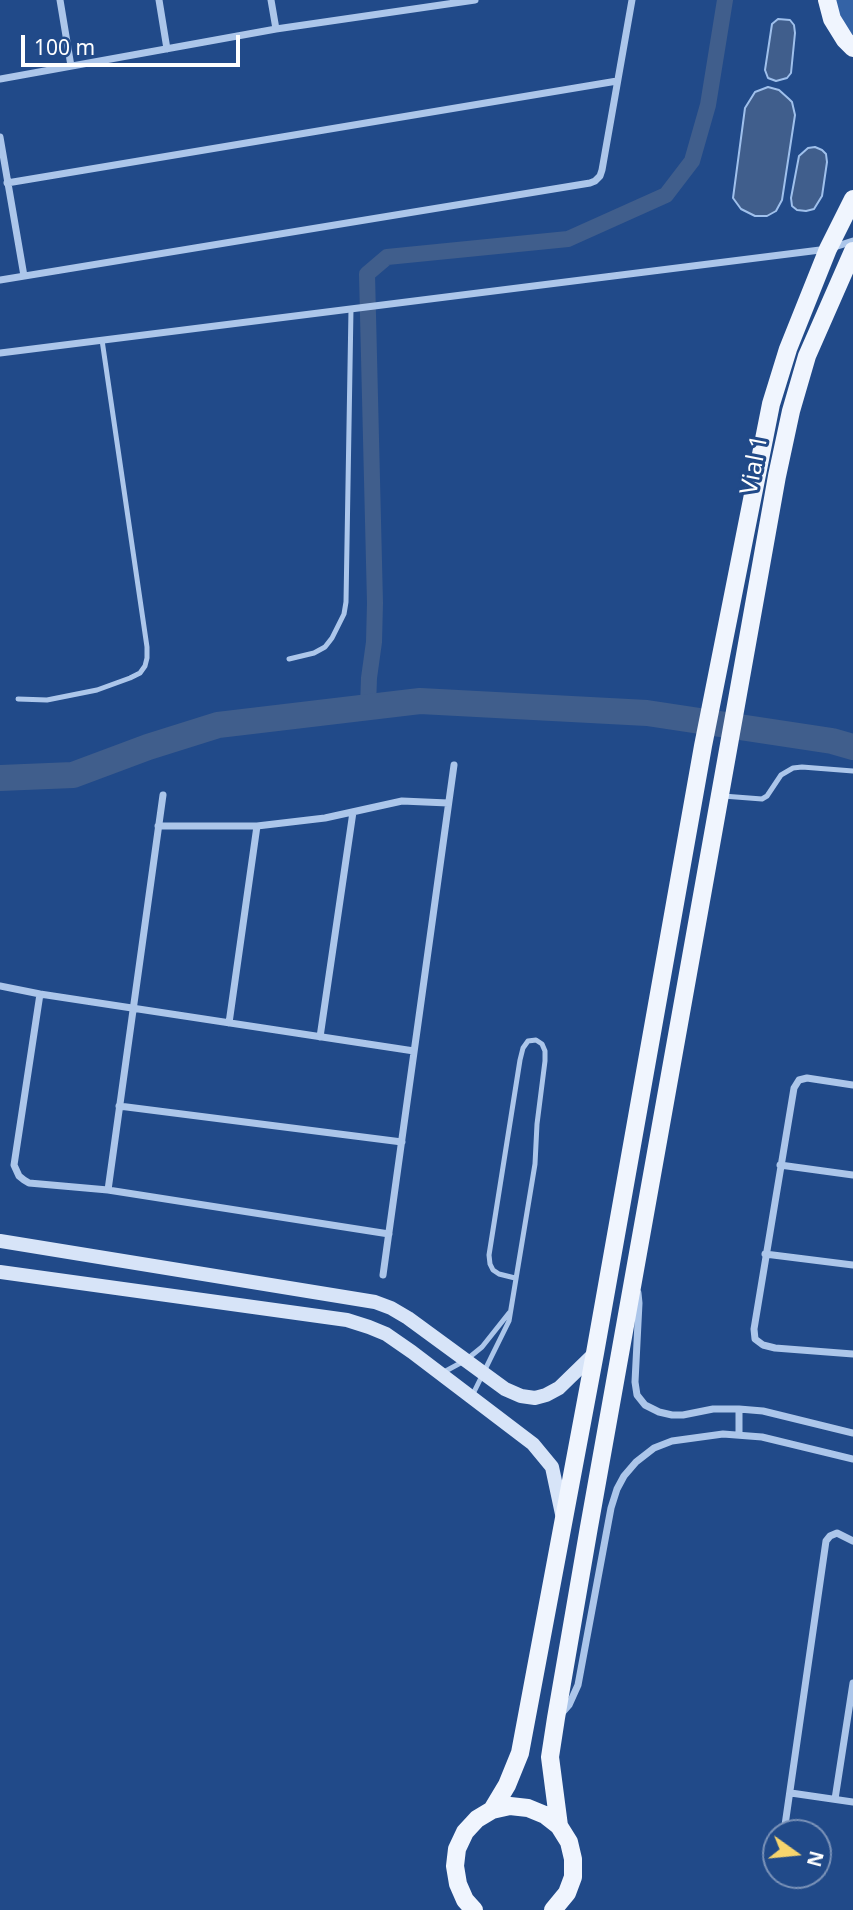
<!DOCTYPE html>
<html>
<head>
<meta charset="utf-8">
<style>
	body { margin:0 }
	#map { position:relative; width:853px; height:1910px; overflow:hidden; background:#214a89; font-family:"Noto Sans",sans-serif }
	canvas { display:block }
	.north { position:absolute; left:762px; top:1819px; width:70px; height:70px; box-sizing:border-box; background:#214a89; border:2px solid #7a92b8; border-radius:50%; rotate:105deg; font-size:19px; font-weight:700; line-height:28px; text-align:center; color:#fff }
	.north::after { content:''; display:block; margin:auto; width:24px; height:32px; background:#f7d56d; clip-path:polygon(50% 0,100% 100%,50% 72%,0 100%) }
	.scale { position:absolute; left:21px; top:35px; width:219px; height:32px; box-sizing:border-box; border:4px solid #fff; border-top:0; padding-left:9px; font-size:21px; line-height:24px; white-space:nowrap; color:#fff; -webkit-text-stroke:5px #214a89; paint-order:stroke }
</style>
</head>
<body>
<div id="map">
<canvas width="853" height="1910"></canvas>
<div class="north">N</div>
<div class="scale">100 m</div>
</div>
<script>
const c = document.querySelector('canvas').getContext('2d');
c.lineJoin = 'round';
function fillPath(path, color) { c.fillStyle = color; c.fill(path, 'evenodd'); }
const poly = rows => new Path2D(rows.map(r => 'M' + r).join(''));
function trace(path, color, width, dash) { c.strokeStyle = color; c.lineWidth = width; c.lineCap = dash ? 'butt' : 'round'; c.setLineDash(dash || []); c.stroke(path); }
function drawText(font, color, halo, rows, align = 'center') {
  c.font = font + ' "Noto Sans",sans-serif'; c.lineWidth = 6; c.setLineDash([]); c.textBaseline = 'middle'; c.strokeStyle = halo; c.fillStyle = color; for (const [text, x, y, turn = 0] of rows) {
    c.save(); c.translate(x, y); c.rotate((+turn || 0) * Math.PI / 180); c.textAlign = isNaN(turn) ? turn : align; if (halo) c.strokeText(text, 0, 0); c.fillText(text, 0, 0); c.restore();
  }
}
fillPath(poly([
	[835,0,853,0,853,36,850,34,837,9]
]), '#3463a6');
const water = poly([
	[778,19,790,20,794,25,795,33,791,73,787,78,776,81,768,78,765,70,772,24,778,19],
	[768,87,779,90,789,99,792,102,795,115,782,200,776,211,767,216,755,216,741,209,733,198,745,108,755,92,768,87],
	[815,147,822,150,826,154,827,162,822,196,814,209,806,211,797,210,792,206,791,198,799,156,808,148,815,147]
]);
fillPath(water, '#405e8c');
trace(water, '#9fc0ec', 2);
trace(poly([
	[368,707,369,678,374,642,375,603,367,274,387,257,568,239,666,195,692,161,708,105,725,0]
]), '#405e8c', 16);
trace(poly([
	[0,778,73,775,148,747,218,725,420,701,647,713,832,741,853,747]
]), '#405e8c', 26);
trace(poly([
	[289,659,314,653,325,647,332,638,344,614,346,602,351,309],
	[18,699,47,700,97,690,130,678,140,673,145,666,147,658,147,647,102,340],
	[723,796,762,799,767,796,781,775,793,768,802,767,853,771],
	[442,1373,466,1360,482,1347,509,1313],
	[472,1396,509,1321,535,1164,537,1124,545,1061,545,1051,542,1044,536,1040,528,1041,523,1048,520,1060,489,1255,490,1264,493,1270,499,1274,515,1278]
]), '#acc6ea', 5);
trace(poly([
	[60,0,71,66],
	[159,0,167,49],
	[271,0,276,29],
	[0,79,276,29,475,0],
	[0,137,24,276],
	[7,183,617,81],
	[0,280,590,183,595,181,600,176,602,170,632,0],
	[0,353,828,249,853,241],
	[158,826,257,826,325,818,402,801,448,803],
	[0,986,40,994,414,1051],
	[40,994,14,1165,19,1176,24,1180,29,1183,108,1190,389,1234],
	[229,1023,257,826],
	[320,1037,353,812],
	[853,1085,807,1078,799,1080,794,1088,754,1329,755,1339,763,1345,775,1348,853,1354],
	[119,1106,402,1142],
	[780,1165,853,1175],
	[108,1190,163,795],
	[765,1254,853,1265],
	[383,1275,454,765],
	[638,1293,639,1303,635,1382,637,1395,645,1405,659,1412,672,1415,683,1415,713,1409,739,1409,763,1411,853,1433],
	[739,1409,739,1434],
	[562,1713,569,1705,578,1685,611,1508,617,1489,624,1476,636,1462,654,1448,672,1441,723,1434,762,1437,853,1459],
	[791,1793,853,1802],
	[835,1799,853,1683],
	[784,1832,826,1541,830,1536,837,1533,853,1541]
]), '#acc6ea', 7);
trace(poly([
	[0,1241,375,1302,391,1308,408,1318,505,1389,521,1396,535,1398,546,1395,559,1388,595,1353],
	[0,1272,347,1320,369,1327,386,1334,412,1352,533,1444,552,1467,562,1514]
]), '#d7e4f8', 14);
trace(poly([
	[827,0,832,19,845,40,853,48],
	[492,1810,507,1785,520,1753,595,1353,703,746,771,404,788,349,828,249,853,199],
	[559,1826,550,1757,556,1718,589,1527,777,476,791,411,807,356,853,251],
	[474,1910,465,1900,458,1884,455,1866,457,1849,465,1832,477,1819,492,1810,510,1806,528,1808,545,1815,559,1826,569,1842,573,1859,573,1877,567,1893,553,1910]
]), '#f0f5fe', 18);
drawText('24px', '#fff', '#214a89', [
	["Vial 1",755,465,-79]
]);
</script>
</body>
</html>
